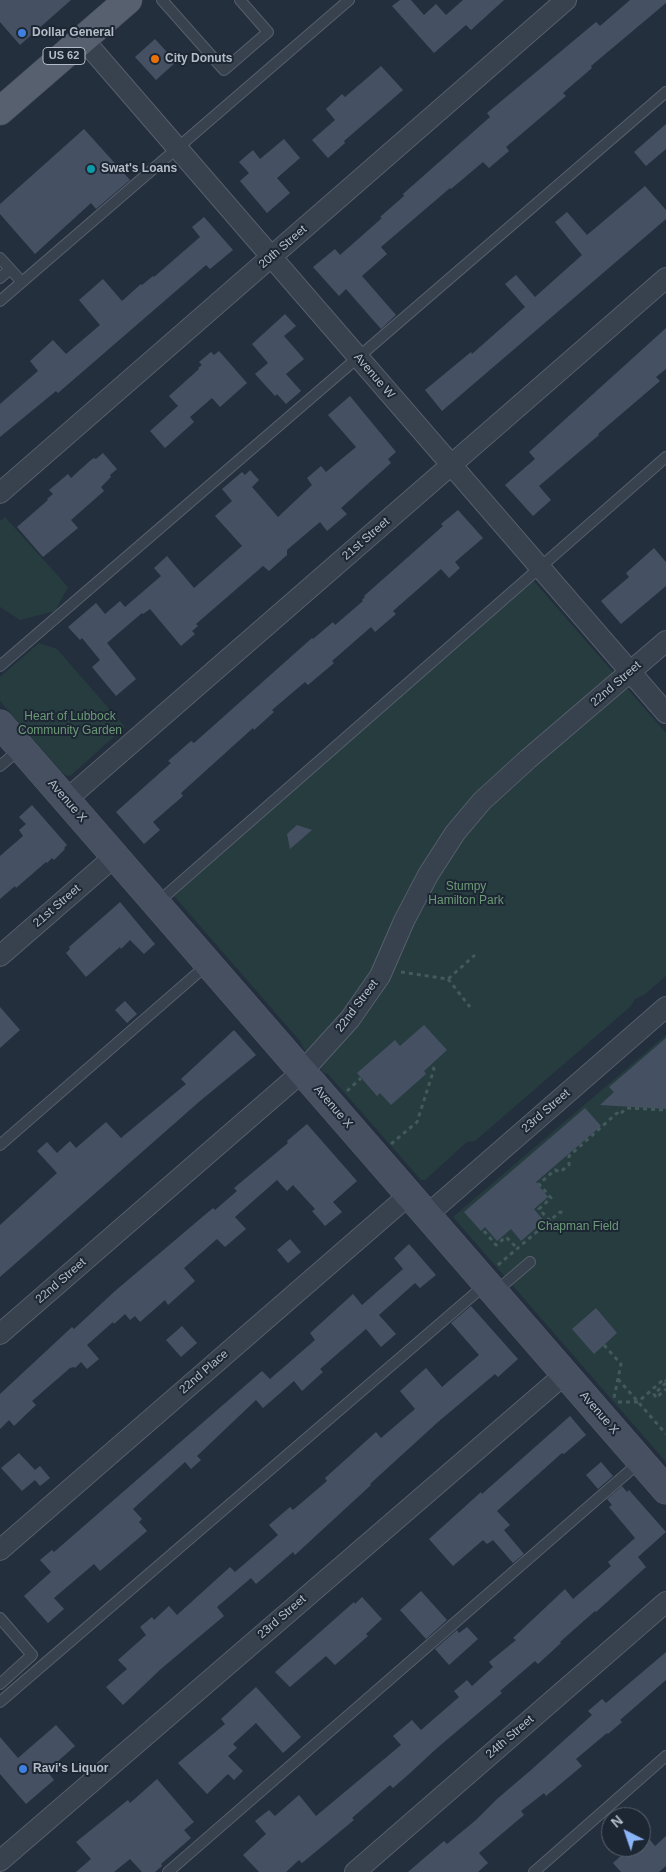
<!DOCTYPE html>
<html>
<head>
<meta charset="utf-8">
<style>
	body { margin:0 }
	#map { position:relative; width:666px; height:1872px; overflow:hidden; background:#242f3e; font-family:Helvetica,sans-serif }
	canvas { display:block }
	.north { position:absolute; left:601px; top:1807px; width:50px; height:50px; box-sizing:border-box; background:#1d2633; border:1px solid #59626f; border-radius:50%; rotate:319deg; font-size:14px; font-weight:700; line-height:20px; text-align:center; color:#b4bcc9 }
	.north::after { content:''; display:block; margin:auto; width:18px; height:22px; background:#8ab4f8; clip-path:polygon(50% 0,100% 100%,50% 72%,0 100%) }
</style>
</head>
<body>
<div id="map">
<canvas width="666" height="1872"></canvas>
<div class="north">N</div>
</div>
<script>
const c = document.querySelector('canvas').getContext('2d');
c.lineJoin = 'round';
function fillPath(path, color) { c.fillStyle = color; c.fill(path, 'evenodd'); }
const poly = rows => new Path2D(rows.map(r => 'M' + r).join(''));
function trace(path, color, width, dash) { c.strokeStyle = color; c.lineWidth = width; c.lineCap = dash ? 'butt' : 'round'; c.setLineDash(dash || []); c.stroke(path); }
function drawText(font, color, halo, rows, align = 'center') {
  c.font = font + ' Helvetica,sans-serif'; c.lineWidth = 4; c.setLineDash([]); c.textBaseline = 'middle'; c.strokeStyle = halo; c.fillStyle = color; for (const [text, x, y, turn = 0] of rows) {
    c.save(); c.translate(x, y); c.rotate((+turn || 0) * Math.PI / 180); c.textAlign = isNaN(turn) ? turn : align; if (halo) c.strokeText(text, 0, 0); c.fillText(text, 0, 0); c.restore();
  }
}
fillPath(poly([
	[5,517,68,587,55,611,20,620,0,607,0,521],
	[532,579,666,733,666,976,644,995,635,999,631,1006,475,1141,467,1142,425,1180,421,1180,328,1074,324,1073,313,1060,304,1049,300,1041,174,896],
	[39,643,57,649,125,727,70,776,64,775,0,701,0,677],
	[666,1035,666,1462,453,1217]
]), '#263c3f');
fillPath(poly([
	[0,0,71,0,20,45,0,22],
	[400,0,411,0,424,15,436,4,446,15,463,0,504,0,471,30,466,25,434,53,392,6],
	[630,0,666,0,666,3,591,66,592,68,563,93,566,96,506,147,509,151,489,168,483,162,451,189,450,188,381,247,387,254,362,276,396,315,381,329,346,289,339,296,313,267,335,249,340,255,382,218,380,217,404,196,403,194,490,117,487,113,596,22,600,26],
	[155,39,176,62,156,80,135,57],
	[381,66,403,90,344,141,345,143,328,158,312,140,335,120,326,109,342,94,345,97],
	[666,124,666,149,646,166,634,152],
	[84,129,130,180,96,209,91,203,35,254,0,214,0,204],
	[284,139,300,158,277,178,290,193,267,213,240,181,249,173,239,162,253,150,260,159],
	[645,186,666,210,666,219,442,411,425,390,471,352,472,354,525,307,505,284,516,275,535,297,582,255,555,222,567,212,587,235],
	[204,217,233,250,210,269,206,265,58,393,56,391,0,437,0,404,38,371,30,361,53,340,66,354,100,325,79,300,103,279,122,301,141,284,142,285,153,276,154,277,200,237,192,227],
	[285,314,296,326,284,336,304,359,286,374,301,391,286,404,277,394,275,396,255,374,268,363,252,344],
	[666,328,666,369,656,377,660,381,598,434,599,435,539,486,551,500,533,516,505,485,535,459,529,452],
	[219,351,247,383,220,407,212,398,190,417,194,422,165,448,150,431,178,406,169,396,199,369,198,368,202,365,199,362,211,352,214,355],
	[350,396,396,452,388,459,391,463,341,508,347,514,327,531,320,522,287,550,287,555,269,571,263,566,196,624,198,626,192,631,195,634,181,646,150,609,143,614,142,613,107,643,136,679,116,696,92,667,100,660,82,638,80,640,68,627,96,603,105,614,120,601,125,607,161,576,154,568,167,556,194,588,242,546,215,516,232,501,222,489,242,472,245,475,250,470,259,480,252,487,278,517,312,485,307,478,321,466,326,472,356,447,328,415],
	[103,453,117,469,110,475,111,477,101,487,104,491,71,520,78,528,43,557,17,527,48,500,47,499,53,494,49,490,68,474,71,478,91,460,94,458,96,459],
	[458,510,483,538,455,562,460,568,449,578,441,569,393,611,396,614,375,632,371,627,332,661,334,663,308,685,305,682,272,710,274,712,254,730,253,728,181,793,183,796,153,822,160,830,144,844,116,812,171,763,168,761,191,741,194,743,312,638,313,639,333,622,335,625,363,601,362,600,365,597,364,596,443,526,441,524],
	[654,548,666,562,666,586,621,624,601,601,629,577,626,573],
	[32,805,67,845,64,848,65,849,54,860,52,858,47,863,46,862,16,888,15,886,0,899,0,856,23,836,19,830,26,824,19,817],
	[297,825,312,830,290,849,287,834],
	[120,902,155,944,144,954,130,940,121,949,120,947,86,977,66,953,70,949,69,947],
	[125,1001,137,1014,127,1023,115,1010],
	[0,1007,20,1030,0,1048],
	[424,1025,447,1050,424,1071,426,1074,391,1105,380,1093,377,1096,357,1073,395,1040,400,1046],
	[234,1030,256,1055,200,1101,0,1277,0,1225,57,1173,37,1151,47,1142,57,1153,70,1141,76,1148,106,1122,121,1138,186,1084,181,1079],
	[666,1038,666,1109,600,1105,614,1092,609,1087],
	[585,1108,601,1126,536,1182,548,1197,534,1209,544,1221,521,1241,511,1229,497,1241,485,1227,481,1231,464,1212],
	[307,1124,357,1181,333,1202,342,1212,325,1226,312,1211,315,1209,293,1185,287,1191,277,1180,235,1217,246,1229,225,1247,217,1239,184,1268,195,1281,168,1305,165,1300,140,1322,135,1316,130,1320,125,1314,114,1324,113,1322,87,1345,99,1359,87,1369,81,1362,75,1368,74,1367,70,1368,32,1401,36,1405,14,1426,9,1420,0,1429,0,1394,72,1327,74,1329,115,1291,213,1208,215,1210,237,1191,234,1188,288,1143,287,1141],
	[290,1239,301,1252,288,1263,277,1250],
	[409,1244,436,1275,420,1288,415,1283,379,1315,396,1334,381,1347,366,1329,320,1369,323,1372,302,1391,294,1381,263,1408,256,1400,197,1456,201,1460,191,1469,185,1462,133,1509,142,1519,139,1522,147,1531,100,1571,94,1564,54,1598,64,1609,48,1623,24,1596,51,1572,40,1560,52,1550,54,1552,262,1371,270,1379,315,1340,310,1333,353,1294,362,1305,403,1269,394,1258],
	[471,1306,518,1359,498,1377,495,1374,438,1422,370,1484,371,1485,295,1555,293,1552,256,1584,251,1578,217,1607,224,1616,162,1668,123,1705,106,1687,127,1669,118,1660,146,1635,140,1627,152,1617,154,1620,169,1606,177,1615,230,1567,235,1572,278,1535,269,1525,290,1507,293,1510,327,1481,325,1478,376,1432,381,1438,415,1409,400,1391,426,1368,442,1387,479,1355,451,1323],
	[596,1308,617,1333,594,1354,572,1329],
	[182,1326,197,1343,181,1357,166,1340],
	[570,1416,586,1435,564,1454,562,1453,497,1511,510,1525,504,1530,524,1554,513,1563,493,1540,487,1544,483,1540,453,1566,429,1539,481,1492,482,1494],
	[19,1453,35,1470,40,1466,50,1478,40,1486,35,1480,22,1491,1,1468],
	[601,1462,613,1476,598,1489,586,1475],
	[622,1486,627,1492,629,1490,666,1532,638,1557,646,1567,596,1612,595,1611,560,1642,561,1643,538,1664,535,1661,500,1691,502,1693,436,1749,409,1774,393,1788,390,1785,352,1818,354,1820,302,1863,299,1860,286,1872,259,1872,243,1855,266,1834,255,1821,269,1810,275,1816,299,1795,316,1816,401,1745,393,1736,412,1720,421,1730,459,1697,454,1691,467,1680,472,1686,493,1667,489,1662,516,1640,513,1638,565,1589,573,1599,611,1566,608,1562,635,1538,609,1507,612,1505,607,1499],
	[421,1591,447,1620,426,1639,400,1610],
	[362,1597,382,1619,366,1634,368,1636,335,1665,326,1656,290,1687,275,1672,354,1602,355,1604],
	[467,1627,478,1639,449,1665,435,1649,457,1630,459,1633],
	[666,1652,666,1680,620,1720,622,1722,608,1734,607,1733,576,1759,582,1766,546,1796,544,1793,521,1811,524,1815,479,1853,488,1863,478,1872,408,1872,444,1841,447,1844,476,1820,497,1799,531,1770,592,1715,588,1711,602,1699,606,1703],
	[256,1687,301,1737,283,1753,256,1723,233,1744,237,1748,228,1756,243,1771,234,1780,228,1774,207,1794,178,1763,225,1724,221,1719],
	[56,1725,75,1746,47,1771,54,1780,26,1804,0,1774,0,1737,18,1758],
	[157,1779,194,1822,184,1830,191,1838,161,1864,162,1866,155,1872,142,1872,130,1859,114,1872,76,1872,91,1859,76,1842,128,1800,130,1803],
	[641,1829,655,1846,666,1836,666,1866,659,1872,621,1872,613,1863,631,1847,641,1847]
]), '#455162');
const lane = poly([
	[162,0,224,70,268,32,240,0],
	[0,258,22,282],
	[0,278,10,269],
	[0,301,349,0],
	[0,666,666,92],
	[0,766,20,749],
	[157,903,666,457],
	[0,1145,208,964],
	[495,1292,530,1262],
	[0,1618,32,1655,0,1684],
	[0,1702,486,1284],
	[168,1872,641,1461],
	[534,1872,666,1756]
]);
const street = poly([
	[83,39,666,713],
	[0,493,566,0],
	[66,800,666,278],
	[0,956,115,856],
	[427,1215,666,1007],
	[0,1334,302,1072,350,1019,380,976,404,921,428,875,455,833,482,801,528,759,666,641],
	[0,1550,409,1195],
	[0,1861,565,1374],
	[355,1872,666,1602]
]);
const secondary = poly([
	[0,724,666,1490]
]);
const primary = poly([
	[0,111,128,0]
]);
trace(lane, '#565f6c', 12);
trace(street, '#565f6c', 22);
trace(secondary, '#565f6c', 29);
trace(primary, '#414a57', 29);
trace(poly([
	[401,972,448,979,475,955],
	[448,979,470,1007],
	[347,1091,361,1078],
	[391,1144,417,1122,434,1069,431,1065],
	[550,1221,539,1209,551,1198,539,1184,555,1170,560,1172,569,1165,569,1156,617,1113,619,1115,627,1108,666,1110],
	[484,1231,496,1245,506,1237,518,1249],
	[498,1265,560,1212,566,1213],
	[604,1345,621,1364,614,1398],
	[618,1379,666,1434],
	[666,1383,654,1394,656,1398,666,1389],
	[618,1402,638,1402,664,1379,666,1381]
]), '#44595c', 3, [4, 4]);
trace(lane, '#38414e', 10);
trace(street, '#38414e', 20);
trace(secondary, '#465061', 28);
trace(primary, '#56606e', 28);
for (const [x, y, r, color] of [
	[22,33,5,"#3f7fe0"],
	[155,59,5,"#e8710a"],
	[91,169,5,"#0f9aa8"],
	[23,1769,5,"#3f7fe0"]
]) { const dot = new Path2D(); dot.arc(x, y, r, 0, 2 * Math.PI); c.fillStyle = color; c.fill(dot); trace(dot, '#1d2633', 2); }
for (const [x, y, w] of [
	[64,56,42]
]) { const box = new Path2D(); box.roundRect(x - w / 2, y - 8.5, w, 17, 4); c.fillStyle = '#1d2633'; c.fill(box); trace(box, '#b4bcc9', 1); }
drawText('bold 11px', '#b4bcc9', null, [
	["US 62",64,56]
]);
drawText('bold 12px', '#b4bcc9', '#1d2633', [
	["Dollar General",32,33],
	["City Donuts",165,59],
	["Swat's Loans",101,169],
	["Ravi's Liquor",33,1769]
], 'left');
drawText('12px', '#b4bcc9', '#1d2633', [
	["20th Street",283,247,-41],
	["Avenue W",374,376,49],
	["21st Street",366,539,-41],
	["22nd Street",616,684,-41],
	["Avenue X",67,801,49],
	["21st Street",57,906,-41],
	["22nd Street",357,1006,-53],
	["Avenue X",333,1107,49],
	["23rd Street",546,1111,-41],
	["22nd Street",61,1281,-41],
	["22nd Place",204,1372,-41],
	["Avenue X",599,1413,49],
	["23rd Street",282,1617,-41],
	["24th Street",510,1737,-41]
]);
drawText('12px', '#6b9a76', '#1d2633', [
	["Heart of Lubbock",70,717],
	["Community Garden",70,731],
	["Stumpy",466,887],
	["Hamilton Park",466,901],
	["Chapman Field",578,1227]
]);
</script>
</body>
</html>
